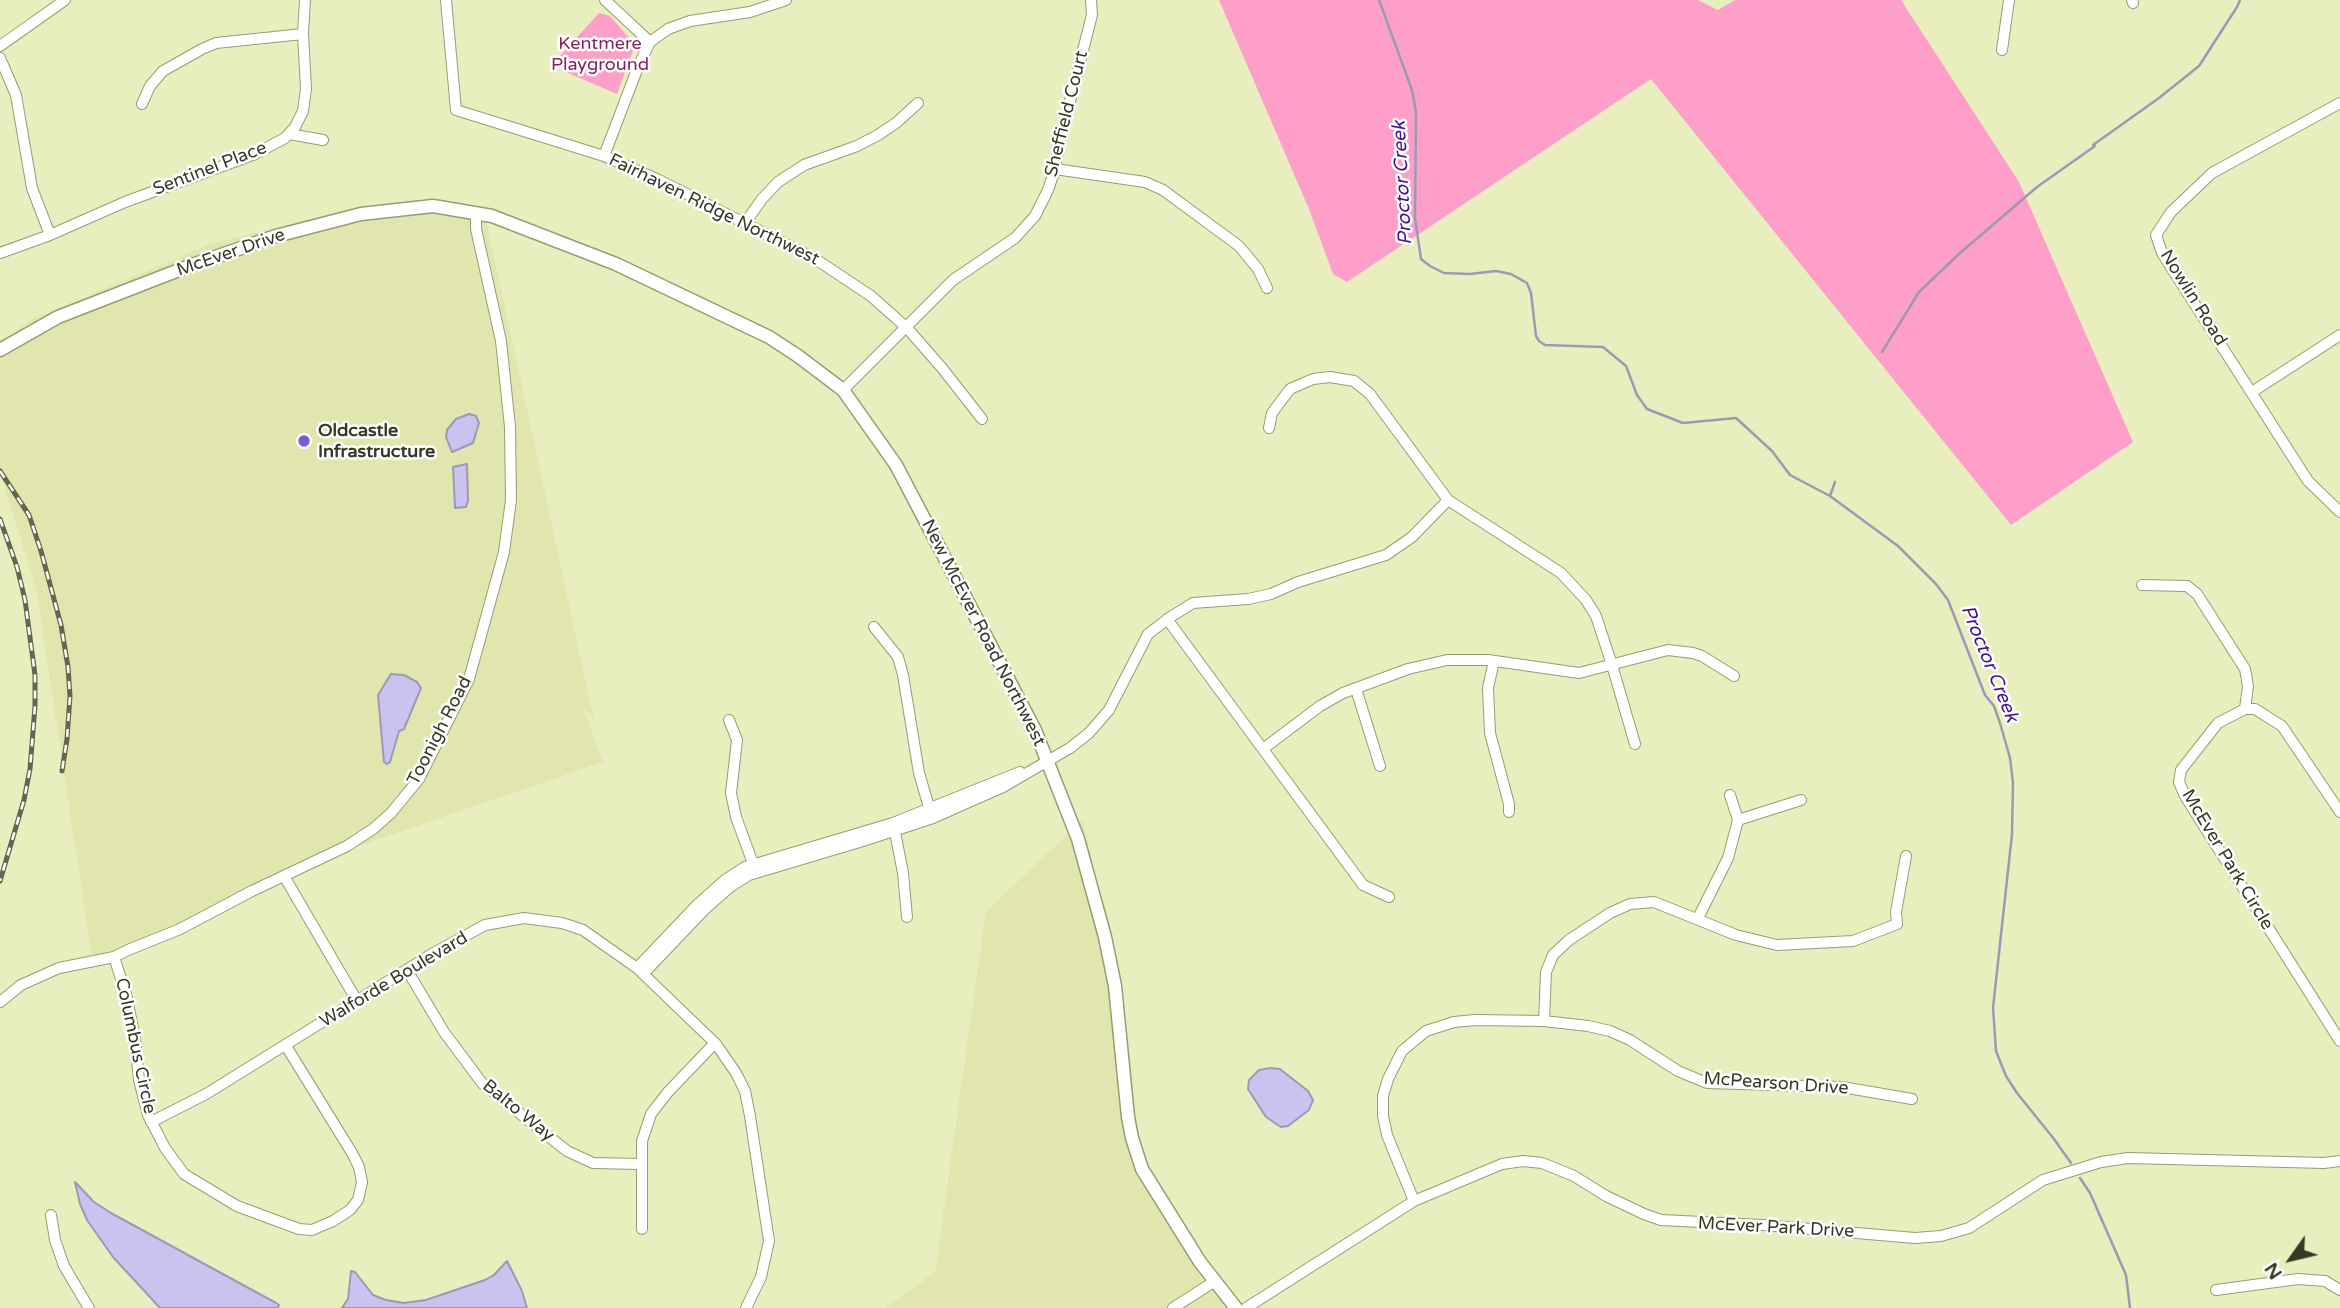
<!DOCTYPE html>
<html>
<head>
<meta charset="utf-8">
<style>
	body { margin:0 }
	#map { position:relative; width:2340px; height:1308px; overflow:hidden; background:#e9eebf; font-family:"Varela Round",sans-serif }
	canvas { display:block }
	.north { position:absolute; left:2256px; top:1224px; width:70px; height:70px; -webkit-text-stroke:5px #fff; paint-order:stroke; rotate:236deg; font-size:19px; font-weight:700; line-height:28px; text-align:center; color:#373826 }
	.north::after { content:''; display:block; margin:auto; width:24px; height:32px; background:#373826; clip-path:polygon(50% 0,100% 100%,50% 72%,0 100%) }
</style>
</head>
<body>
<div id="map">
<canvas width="2340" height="1308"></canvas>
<div class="north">N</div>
</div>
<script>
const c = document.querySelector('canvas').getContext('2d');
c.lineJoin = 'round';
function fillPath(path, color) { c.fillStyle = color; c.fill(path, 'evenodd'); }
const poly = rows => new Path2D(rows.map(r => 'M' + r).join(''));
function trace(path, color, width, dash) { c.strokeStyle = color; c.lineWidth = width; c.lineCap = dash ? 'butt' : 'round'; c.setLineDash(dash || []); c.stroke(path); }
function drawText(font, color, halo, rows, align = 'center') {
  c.font = font + ' "Varela Round",sans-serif'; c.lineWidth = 5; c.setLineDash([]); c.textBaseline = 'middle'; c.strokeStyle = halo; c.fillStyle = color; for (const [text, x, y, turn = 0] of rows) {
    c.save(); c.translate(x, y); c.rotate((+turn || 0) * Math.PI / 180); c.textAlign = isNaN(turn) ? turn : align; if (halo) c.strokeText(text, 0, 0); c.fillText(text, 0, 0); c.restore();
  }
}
fillPath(poly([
	[361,206,484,210,594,720,583,707,603,762,344,851,93,965,36,588,0,473,0,344,30,320,211,244],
	[1083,820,1109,939,1136,1144,1155,1195,1229,1308,886,1308,935,1272,986,911]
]), '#e1e6af');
fillPath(poly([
	[1219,0,1698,0,1718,10,1735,0,1901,0,2019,182,2133,442,2011,525,1651,79,1347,282,1333,274,1309,209],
	[599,13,610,16,635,45,617,94,568,73,559,57]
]), '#fd9fc9');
const water = poly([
	[469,414,476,416,479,423,473,443,452,452,446,437,447,430,456,419,469,414],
	[467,464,468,500,466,507,455,508,453,467,467,464],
	[391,674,404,675,417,682,421,688,404,729,399,731,390,762,387,764,384,762,378,695,391,674],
	[1270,1068,1280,1069,1308,1091,1313,1100,1309,1110,1288,1126,1281,1127,1266,1117,1248,1089,1249,1080,1259,1070,1270,1068],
	[75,1182,94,1202,111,1213,276,1303,279,1305,278,1308,160,1308,113,1257,87,1220,80,1204,75,1182],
	[507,1261,522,1291,527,1308,342,1308,348,1299,351,1271,355,1272,373,1295,386,1300,404,1303,426,1300,485,1280,494,1275,507,1261]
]);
fillPath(water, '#cac3f0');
trace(water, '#9e99b3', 2);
trace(poly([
	[1379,0,1412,90,1416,112,1415,218,1421,259,1430,266,1444,273,1470,274,1496,271,1511,274,1527,283,1531,293,1536,336,1539,341,1545,345,1603,347,1626,366,1637,395,1647,409,1683,423,1736,418,1772,451,1790,475,1830,496,1898,546,1936,584,1948,600,1985,695,1994,706,2000,723,2010,758,2013,783,2012,834,1993,1008,1996,1051,2006,1076,2017,1093,2054,1139,2071,1163],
	[1882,352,1919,292,1960,253,2037,187,2095,146,2093,145,2159,98,2199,66,2237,7,2240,0],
	[1830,496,1835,482],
	[2080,1178,2090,1193,2126,1275,2130,1308]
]), '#9e99b3', 2.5);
const minor = poly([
	[446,0,456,110,604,156,659,180,814,258,871,296,907,328,942,368,982,419],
	[605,0,650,42],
	[2132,0,2133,3],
	[0,46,65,0],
	[2002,50,2009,0],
	[0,58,16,95,32,188,50,235],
	[2340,103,2212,173,2171,212,2156,235,2162,253,2308,481,2340,512],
	[142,104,150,86,163,71,202,49,216,43,303,34],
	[289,134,323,140],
	[604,156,638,67,650,42,668,29,690,21,750,12,786,0],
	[1055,169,1145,182,1163,190,1239,246,1258,269,1267,288],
	[745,223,762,199,778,182,804,165,857,146,878,135,896,123,918,103],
	[0,253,50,235,125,202,255,154,285,138,295,127,303,111,306,89,303,34,305,0],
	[843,390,953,280,1015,238,1035,216,1048,190,1055,169,1059,144,1092,15,1091,0],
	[2252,392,2340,335],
	[1269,428,1272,413,1290,389,1313,379,1330,377,1354,381,1370,394,1448,500,1561,573,1586,600,1596,616,1612,665,1635,744],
	[2142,585,2187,586,2197,594,2245,669,2248,686,2245,709],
	[1167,619,1363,885,1389,897],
	[874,627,898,657,903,675,919,773,931,814],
	[1494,661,1488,688,1490,733,1509,804,1509,812],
	[1356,689,1380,766],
	[729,720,737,740,731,793,736,817,755,869],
	[1263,749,1320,706,1343,693,1408,669,1447,660,1488,660,1579,673,1668,650,1693,653,1702,656,1734,676],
	[2340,812,2282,726,2255,709,2245,709,2218,723,2181,770,2179,782,2185,796,2340,1041],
	[1738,820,1801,800],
	[894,827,903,873,907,917],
	[284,876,357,1001],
	[1698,918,1728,858,1738,820,1730,795],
	[114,957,126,994,135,1038,139,1080,148,1115,165,1148,184,1174,237,1206,299,1229,312,1230,333,1221,350,1210,358,1200,362,1182,359,1167,352,1153,286,1046],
	[637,968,698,904,725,880,745,867,893,823,1020,772],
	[407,970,444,1032,482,1083,567,1151,593,1163,641,1164],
	[643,974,704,910,730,887,749,875,863,841,933,818,1003,787,1070,748,1089,733,1109,710,1148,634,1172,616,1193,603,1248,599,1271,594,1298,582,1386,555,1412,537,1448,500],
	[0,1002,21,985,59,968,114,957,128,950,180,929,252,891,347,846,373,829,391,813,419,779,469,679,504,552,511,500,510,427,501,341,476,229,476,213],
	[1544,1021,1546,972,1553,955,1569,940,1610,913,1630,904,1654,902,1736,935,1777,945,1853,941,1897,924,1896,912,1906,856],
	[151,1122,206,1094,432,954,485,925,524,918,562,923,583,930,637,968,716,1044,736,1073,745,1091,750,1116,769,1241,761,1277,746,1308],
	[1414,1201,1387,1135,1383,1116,1383,1096,1388,1079,1402,1051,1426,1031,1454,1022,1475,1020,1544,1021,1588,1026,1610,1031,1630,1040,1678,1071,1707,1083,1842,1087,1912,1099],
	[51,1215,55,1240,64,1266,89,1308],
	[642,1229,642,1141,651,1114,668,1092,715,1043],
	[2216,1290,2298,1279,2325,1281,2340,1290],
	[1173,1308,1215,1281],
	[1246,1308,1414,1201,1502,1164,1523,1161,1542,1163,1574,1176,1606,1196,1644,1214,1661,1220,1763,1225,1915,1238,1941,1236,1969,1228,2043,1180,2101,1162,2128,1158,2324,1163,2340,1161]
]);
const tertiary = poly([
	[0,350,58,317,192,265,276,236,361,214,433,206,492,216,616,264,769,337,798,356,843,390,896,465,1035,730,1078,839,1105,937,1115,986,1128,1117,1132,1138,1142,1169,1200,1262,1236,1308]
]);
trace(minor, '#999c71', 12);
trace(tertiary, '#999c71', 15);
trace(minor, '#fff', 10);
trace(tertiary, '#fff', 12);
const rail = poly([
	[0,471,29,515,41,551,61,625,68,667,70,696,67,739,62,771],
	[0,519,17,567,25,600,35,675,35,706,30,769,24,800,0,881]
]);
trace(rail, '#64664d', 5);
trace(rail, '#fff', 2.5, [8]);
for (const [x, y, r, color] of [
	[304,441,7,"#7c5cd6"]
]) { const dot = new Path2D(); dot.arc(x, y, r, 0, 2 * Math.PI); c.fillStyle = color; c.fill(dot); trace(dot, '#fff', 2.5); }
drawText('18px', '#882059', '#fff', [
	["Kentmere",600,44],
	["Playground",600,65]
]);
drawText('18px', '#373826', '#fff', [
	["Sheffield Court",1067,114,-76],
	["Sentinel Place",210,169,-21],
	["Fairhaven Ridge Northwest",714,210,26],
	["McEver Drive",231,253,-19],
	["Nowlin Road",2193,298,58],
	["New McEver Road Northwest",983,633,63],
	["Toonigh Road",440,731,-63],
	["McEver Park Circle",2227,860,59],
	["Walforde Boulevard",394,980,-31],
	["Columbus Circle",135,1046,78],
	["McPearson Drive",1776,1084,4],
	["Balto Way",518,1111,39],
	["McEver Park Drive",1776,1228,3]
]);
drawText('bold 18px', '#373826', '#fff', [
	["Oldcastle",318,431],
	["Infrastructure",318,452]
], 'left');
drawText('italic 19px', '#451094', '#fff', [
	["Proctor Creek",1403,183,-93],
	["Proctor Creek",1989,664,68]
]);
</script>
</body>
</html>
